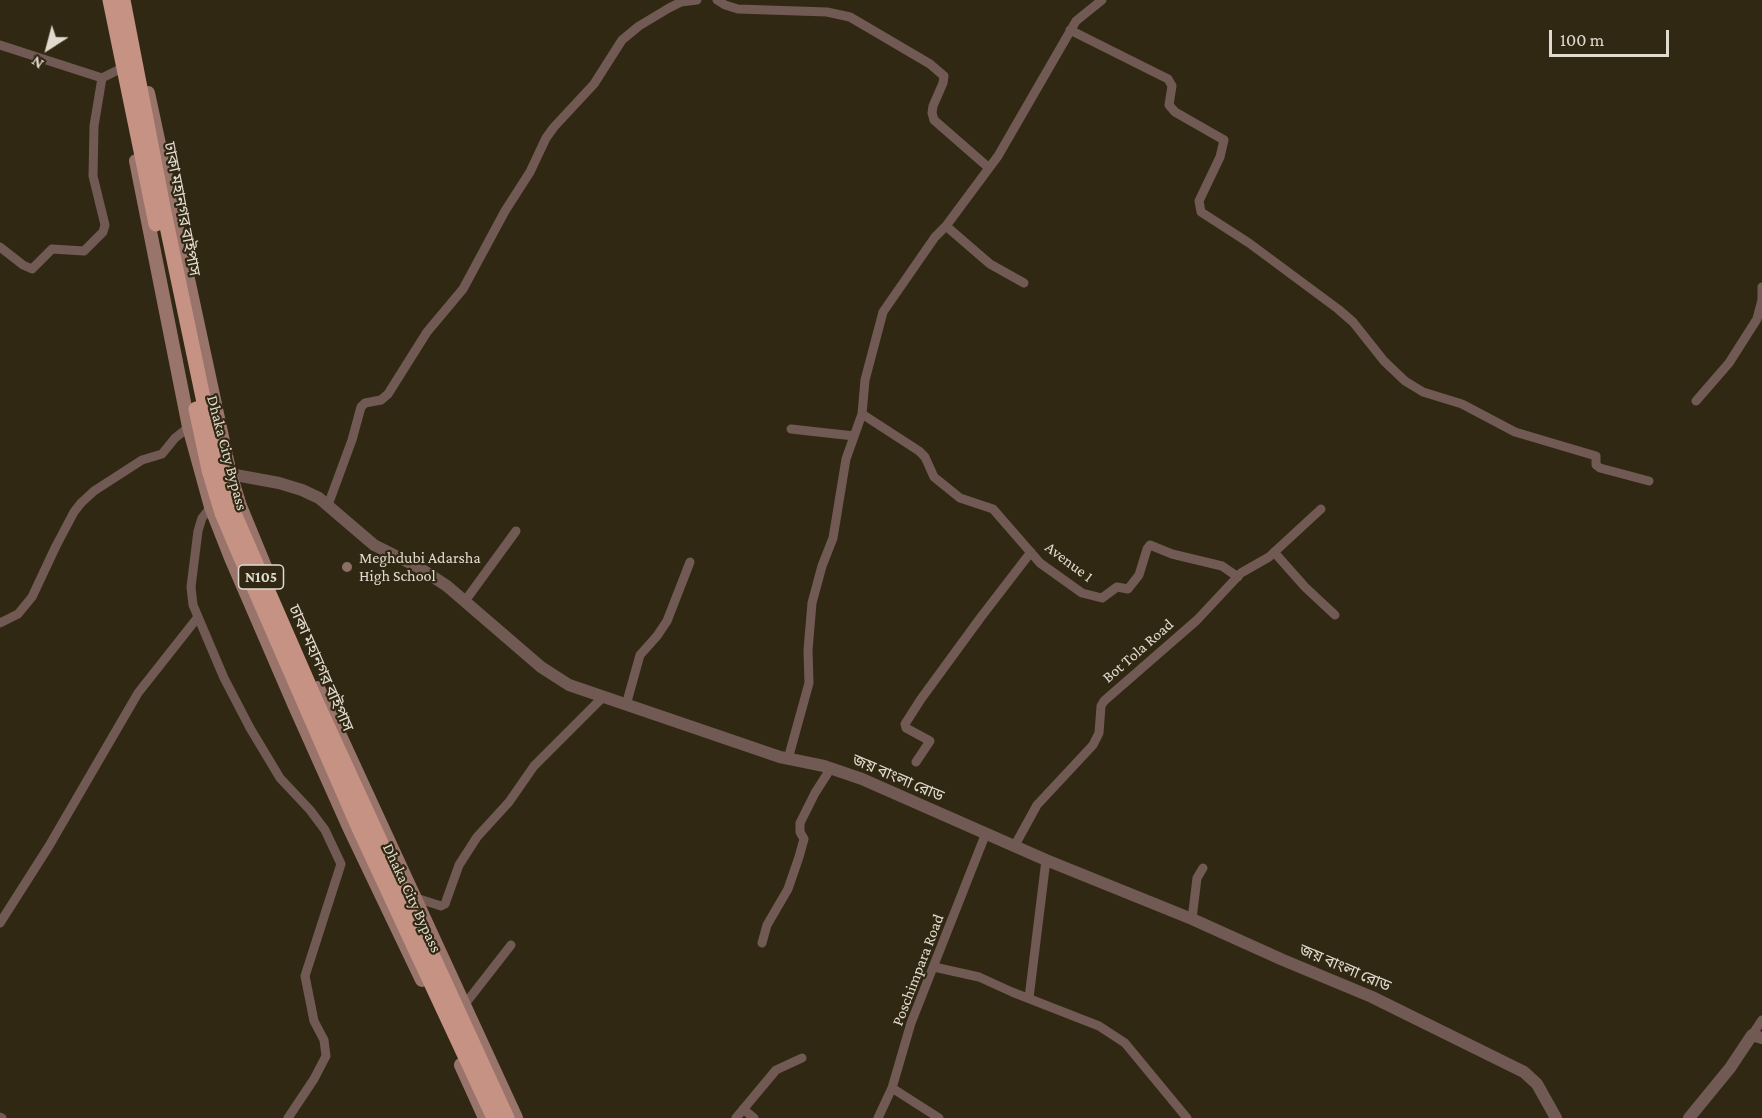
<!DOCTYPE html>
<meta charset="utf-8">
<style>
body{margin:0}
#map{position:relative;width:1762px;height:1118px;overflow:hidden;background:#312814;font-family:"Crimson Pro",serif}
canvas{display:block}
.north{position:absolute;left:18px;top:18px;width:60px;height:60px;-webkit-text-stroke:4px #312814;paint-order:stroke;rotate:216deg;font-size:16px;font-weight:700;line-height:24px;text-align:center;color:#e1dbcf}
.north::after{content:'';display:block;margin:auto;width:21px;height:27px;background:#e1dbcf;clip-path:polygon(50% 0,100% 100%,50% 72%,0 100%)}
.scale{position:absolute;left:1549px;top:30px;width:120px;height:27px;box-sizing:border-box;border:3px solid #e1dbcf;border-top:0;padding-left:8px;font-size:18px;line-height:21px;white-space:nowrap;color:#e1dbcf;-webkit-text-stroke:4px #312814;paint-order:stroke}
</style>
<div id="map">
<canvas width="1762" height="1118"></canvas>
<div class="north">N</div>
<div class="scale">100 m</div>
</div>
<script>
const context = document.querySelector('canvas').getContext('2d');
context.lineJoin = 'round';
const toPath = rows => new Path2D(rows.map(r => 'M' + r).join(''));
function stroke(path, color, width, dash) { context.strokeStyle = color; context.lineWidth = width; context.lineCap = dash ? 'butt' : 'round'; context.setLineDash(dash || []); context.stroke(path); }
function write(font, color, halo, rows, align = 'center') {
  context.font = font + ' "Crimson Pro","Noto Sans Bengali",serif'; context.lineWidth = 4.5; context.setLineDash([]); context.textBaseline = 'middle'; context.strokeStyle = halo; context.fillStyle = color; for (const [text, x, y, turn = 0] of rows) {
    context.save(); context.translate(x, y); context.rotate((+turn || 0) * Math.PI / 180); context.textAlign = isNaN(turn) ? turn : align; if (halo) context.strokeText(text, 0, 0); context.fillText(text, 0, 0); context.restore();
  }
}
const minor = toPath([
 [717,0,725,5,738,9,827,12,850,17,930,64,944,76,943,83,933,106,932,113,934,120,989,168],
 [1070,30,1168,79,1172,86,1169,105,1175,112,1224,140,1220,157,1199,201,1201,212,1249,243,1338,309,1353,322,1384,361,1405,381,1423,392,1462,404,1515,432,1596,456,1596,465,1600,468,1649,481],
 [0,45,102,78],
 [946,226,990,264,1024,283],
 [0,247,23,265,32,269,52,249,84,251,103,232,105,225,93,176,94,126,102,78,118,70],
 [1696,401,1729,363,1757,319,1762,300,1762,287],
 [862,414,919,451,925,457,934,477,960,498,993,509,1040,563,1082,593,1102,598,1117,587,1128,589,1139,575,1147,549,1150,545,1172,554,1222,566,1238,577],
 [791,429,854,436],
 [328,505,352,440,361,407,365,403,381,400,388,394,427,332,463,289,505,211,530,172,546,138,554,127,594,84,622,40,639,26,669,8,681,2,697,0],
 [211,507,202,518,198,531,191,587,193,605,224,678,250,728,280,778,310,810,325,830,341,864,305,976,314,1021,324,1040,326,1056,314,1079,288,1118],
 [1274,552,1305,587,1335,615],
 [465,601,516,531],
 [0,623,18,614,32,597,56,546,74,512,81,503,94,491,142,460,162,454,175,438,189,427],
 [626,705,640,655,657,636,667,621,690,562],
 [788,759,809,683,808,650,812,603,822,566,833,538,846,459,862,414,865,380,883,312,935,237,946,226,998,156,1076,21,1102,0],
 [916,762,930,741,906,728,905,724,921,699,981,617,1031,552],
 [1015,845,1037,805,1093,745,1099,733,1101,706,1104,701,1197,620,1241,573,1269,557,1321,509],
 [416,898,441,906,445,904,459,865,477,837,509,802,534,766,603,697],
 [1192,919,1197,878,1203,868],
 [0,923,49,846,138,693,198,617],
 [762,943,767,925,788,889,799,857,804,839,800,832,800,823,815,793,831,768],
 [934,967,979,977,1012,992,1099,1026,1125,1043,1187,1118],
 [1029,998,1046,860],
 [465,1004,511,945],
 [1752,1035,1762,1020],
 [892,1088,939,1118],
 [743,1109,754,1118],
 [0,1117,2,1118],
 [736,1118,776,1070,802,1058],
 [878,1118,892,1088,911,1023,986,833]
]);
const tertiary = toPath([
 [230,474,279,483,302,490,319,498,374,545,418,567,447,586,541,667,569,685,780,757,824,766,862,779,1046,860,1192,919,1283,960,1372,997,1524,1072,1537,1084,1556,1118],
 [1689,1118,1730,1068,1752,1035,1762,1038]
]);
const secondary = toPath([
 [148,93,230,474,240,506,268,574],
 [136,161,189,427,211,507,231,558,294,704,349,827,422,980],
 [318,688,516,1118],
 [461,1065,485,1118]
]);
const trunk = toPath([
 [110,0,156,224],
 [123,0,164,212,205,407,233,511,315,699,507,1118],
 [196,409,209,470,222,513,239,553,358,826,494,1118]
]);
const markers = [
 [347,567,6,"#8d6e63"]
];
const shields = [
 [261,577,45]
];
const shieldNames = [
 ["N105",261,577]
];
const streetNames = [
 ["ঢাকা মহানগর বাইপাস",182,209,79],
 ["Dhaka City Bypass",227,453,75],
 ["Avenue 1",1069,562,37],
 ["Bot Tola Road",1138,651,-41],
 ["ঢাকা মহানগর বাইপাস",321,668,66],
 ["জয় বাংলা রোড",898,778,23],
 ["Dhaka City Bypass",412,898,65],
 ["জয় বাংলা রোড",1345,968,23],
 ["Poschimpara Road",918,970,-69]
];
const poiNames = [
 ["Meghdubi Adarsha",359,558],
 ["High School",359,576]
];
stroke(minor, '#715a54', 9);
stroke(tertiary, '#715a54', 12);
stroke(secondary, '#99746b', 14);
stroke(trunk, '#c59284', 15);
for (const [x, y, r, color] of markers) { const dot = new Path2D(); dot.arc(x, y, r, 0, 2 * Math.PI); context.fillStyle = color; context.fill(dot); stroke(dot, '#312814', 2); }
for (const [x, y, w] of shields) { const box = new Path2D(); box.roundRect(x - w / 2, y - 12, w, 24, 4.5); context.fillStyle = '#312814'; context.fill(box); stroke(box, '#e1dbcf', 1.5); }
write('bold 15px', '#e1dbcf', null, shieldNames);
write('16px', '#e1dbcf', '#312814', streetNames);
write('16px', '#e1dbcf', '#312814', poiNames, 'left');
</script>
